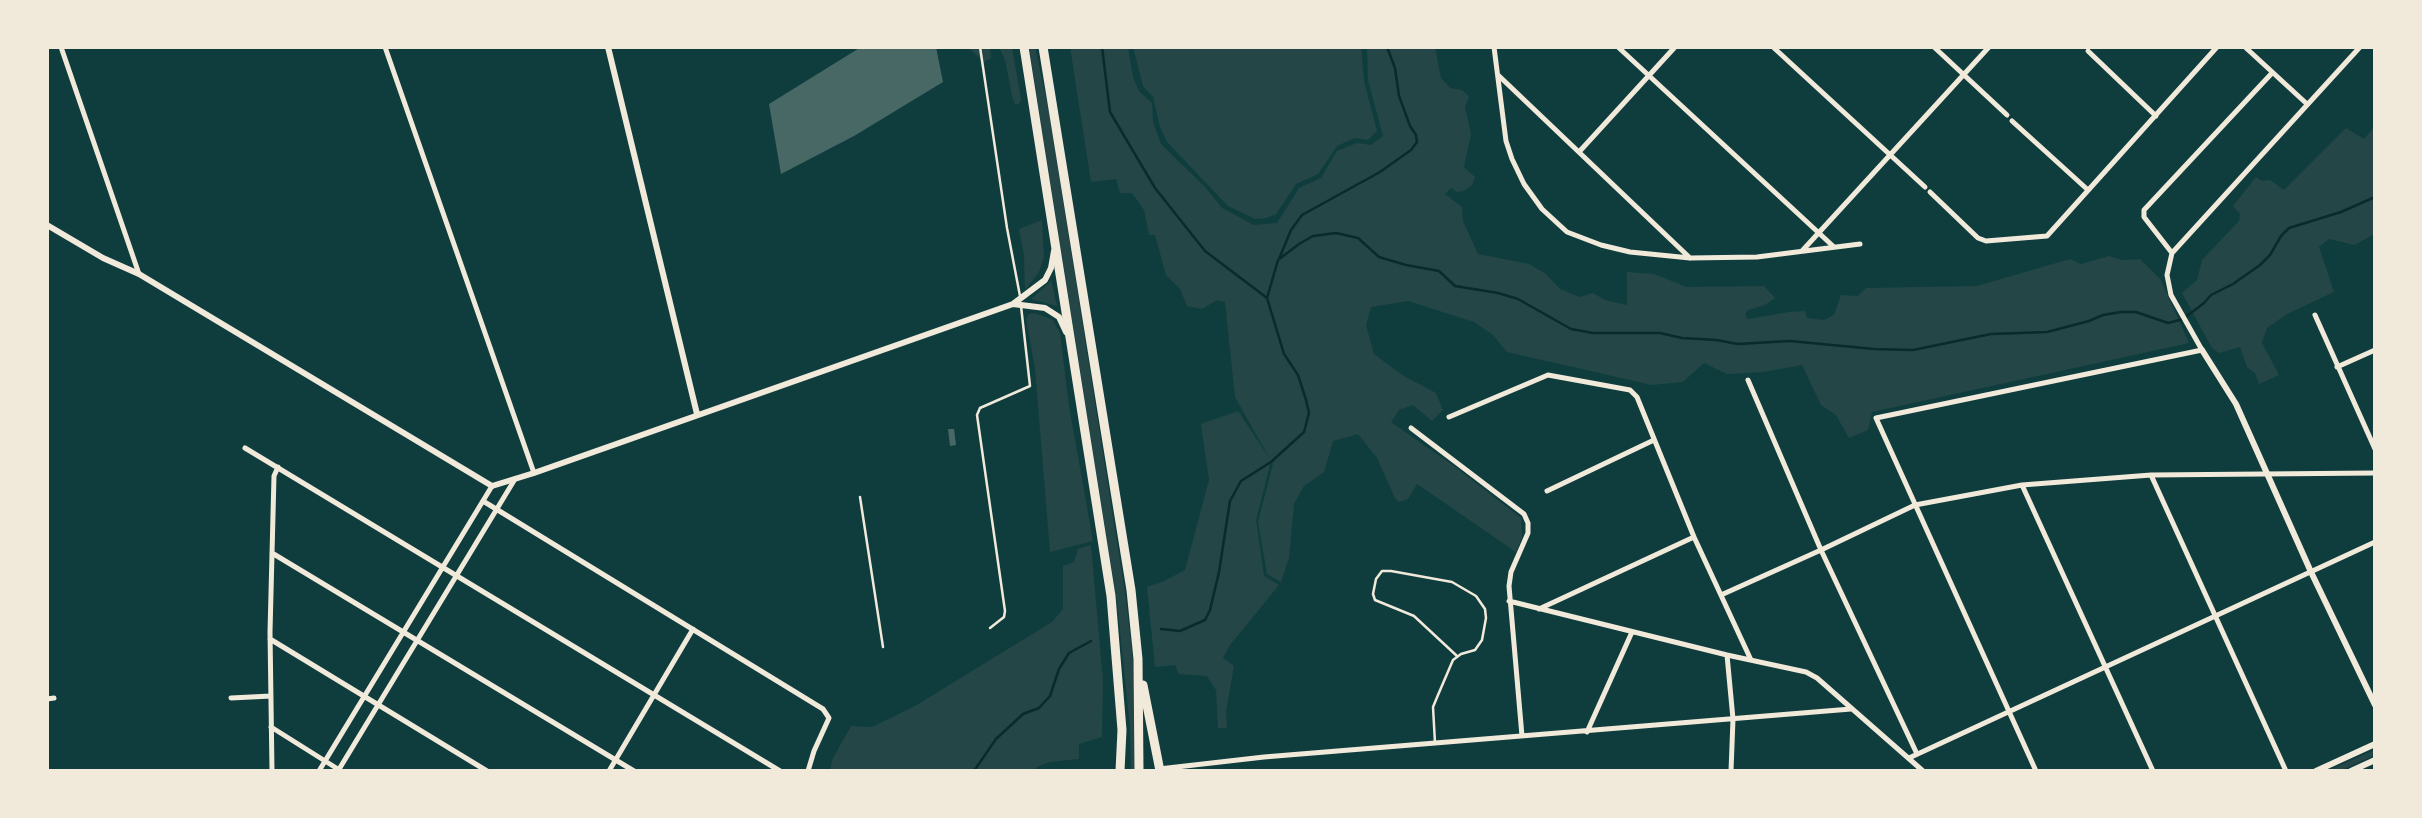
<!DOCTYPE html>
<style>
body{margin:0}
#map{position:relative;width:2422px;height:818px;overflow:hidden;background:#0f3d3e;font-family:"Fira Sans Condensed",sans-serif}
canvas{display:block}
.frame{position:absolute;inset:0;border:49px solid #f1e9da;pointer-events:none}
</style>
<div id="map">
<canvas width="2422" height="818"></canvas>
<div class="frame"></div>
</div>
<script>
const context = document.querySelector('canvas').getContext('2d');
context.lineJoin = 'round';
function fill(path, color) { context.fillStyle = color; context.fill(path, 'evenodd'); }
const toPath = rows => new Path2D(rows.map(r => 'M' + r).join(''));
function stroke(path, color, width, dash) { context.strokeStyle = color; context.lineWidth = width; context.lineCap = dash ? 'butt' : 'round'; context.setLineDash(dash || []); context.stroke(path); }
const green = toPath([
 [968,47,990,47,991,58,984,62],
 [999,47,1012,47,1021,99,1019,104,1015,104,1012,96,1005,60],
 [1029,47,1035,47,1049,112,1126,599,1133,662,1136,727,1135,771,1131,771,1130,727,1117,603],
 [1070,47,1128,47,1133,77,1139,91,1152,103,1153,122,1161,144,1206,188,1222,208,1254,225,1277,223,1299,188,1321,178,1337,151,1357,143,1371,145,1383,136,1368,80,1367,47,1435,47,1441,78,1450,88,1462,90,1469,96,1465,107,1471,134,1464,167,1475,177,1472,185,1464,191,1457,192,1451,188,1445,194,1462,207,1463,221,1478,254,1529,264,1546,274,1560,289,1579,297,1593,293,1605,300,1627,305,1627,272,1654,274,1687,287,1764,286,1775,298,1765,305,1748,310,1745,315,1748,319,1789,312,1805,311,1807,318,1824,320,1834,315,1841,295,1858,296,1866,288,1977,286,2070,259,2081,264,2109,256,2122,260,2140,259,2161,280,2189,343,1872,412,1868,430,1849,438,1836,415,1821,405,1802,365,1763,372,1727,374,1704,363,1683,382,1652,385,1507,352,1493,335,1474,322,1408,301,1371,307,1366,325,1374,354,1402,375,1436,393,1443,410,1432,421,1413,405,1399,410,1391,422,1458,469,1521,518,1522,537,1516,552,1417,484,1408,499,1399,502,1395,498,1377,458,1358,434,1333,441,1324,472,1304,486,1294,504,1289,558,1281,582,1267,574,1258,522,1273,464,1271,461,1256,520,1264,576,1279,585,1230,645,1223,658,1234,666,1226,711,1227,728,1218,728,1216,690,1207,676,1179,674,1175,665,1155,667,1147,587,1164,581,1185,570,1209,480,1201,424,1238,411,1270,459,1235,397,1225,302,1217,300,1202,309,1187,306,1180,289,1166,275,1155,235,1149,235,1144,210,1132,193,1120,193,1116,179,1091,182],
 [1133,47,1361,47,1364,81,1377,131,1368,140,1355,138,1337,146,1318,174,1296,184,1276,214,1267,218,1255,219,1228,206,1167,142,1160,127,1153,97,1143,86],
 [2375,126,2375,234,2354,245,2329,239,2319,247,2334,292,2287,314,2267,328,2262,343,2279,375,2259,384,2255,373,2247,367,2240,347,2219,353,2212,348,2182,293,2197,280,2202,260,2239,221,2240,214,2233,206,2256,177,2262,181,2270,180,2284,190,2346,128,2364,139],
 [1042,220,1044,257,1039,272,1025,290,1024,255,1019,229],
 [1051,280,1057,306,1031,299,1049,283],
 [1035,313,1053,320,1060,333,1069,406,1093,541,1050,552,1035,369,1026,319,1029,314],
 [1091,545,1103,681,1102,737,1079,744,1079,759,1049,762,1037,767,1034,771,830,771,832,760,851,726,872,727,915,706,1052,622,1063,609,1063,566,1074,562,1078,549],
 [2375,750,2375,755,2339,771,2327,771]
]);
const stream = toPath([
 [1102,47,1110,112,1155,188,1205,251,1267,298],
 [1279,259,1291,230,1302,215,1380,172,1411,150,1417,142,1416,135,1410,126,1399,96,1395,68,1387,47],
 [1161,629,1180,631,1205,620,1210,610,1219,572,1230,501,1241,481,1271,462,1304,432,1309,413,1306,400,1298,375,1284,354,1267,298,1278,260,1299,244,1313,236,1336,233,1358,238,1379,257,1406,265,1439,271,1455,286,1498,293,1518,299,1571,329,1593,333,1660,333,1682,338,1716,340,1738,344,1790,341,1874,349,1913,350,1991,334,2047,332,2089,321,2103,315,2121,312,2136,312,2168,323,2183,319,2204,303,2211,295,2233,284,2260,265,2270,255,2281,236,2289,228,2341,212,2375,197],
 [974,771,996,739,1023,714,1039,708,1050,696,1059,669,1069,653,1091,641]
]);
const building = toPath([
 [861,47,936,47,943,82,854,136,781,174,769,104],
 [948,429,954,429,956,445,950,446]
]);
const service = toPath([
 [980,47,1007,228,1020,296],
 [860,497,883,647],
 [990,628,1004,617,1005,611,977,415,980,408,1030,386,1021,306],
 [1435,743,1433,707,1438,695,1453,660,1461,654,1475,650,1482,640,1486,618,1485,609,1476,596,1452,582,1391,571,1382,571,1376,579,1373,594,1375,600,1414,616,1457,656]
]);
const minor = toPath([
 [61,47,139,274],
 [385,47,534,473],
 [1494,47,1506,141,1512,159,1524,184,1542,209,1567,232,1601,245,1630,252,1690,258,1757,257,1860,244],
 [1618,47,1834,247],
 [1773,47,1925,187],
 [1934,47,2007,115],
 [2245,47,2307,104],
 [2088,51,2156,116],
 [1498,75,1690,258],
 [2012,121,2088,190],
 [1579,152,1675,47],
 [1930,192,1978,238,1986,241,2047,236,2217,47],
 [1802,251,1989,47],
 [2172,253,2144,217,2144,210,2272,73],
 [2315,315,2375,449],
 [2337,367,2375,350],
 [1748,380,1821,550,1917,754],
 [1449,417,1548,375,1630,390,1637,397,1694,537,1751,660],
 [1411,428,1524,514,1528,523,1528,533,1511,572,1509,586,1522,736],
 [245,448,780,771],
 [2151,475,2286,771],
 [2022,485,2153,771],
 [1547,491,1654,440],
 [483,501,823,709,829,718,814,751,808,771],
 [272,553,634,771],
 [1721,595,1821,550,1915,505,2022,485,2151,475,2375,473],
 [1509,601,1727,655,1806,672,1817,678,1923,771],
 [1539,609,1694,537],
 [270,639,487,771],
 [1727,655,1733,719,1731,771],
 [231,698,271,696],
 [47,699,54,698],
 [271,727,341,771],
 [1587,732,1632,632],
 [1909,758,2375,542],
 [1159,769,1264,757,1851,709],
 [272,771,270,632,274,476,278,467],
 [319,771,492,486],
 [338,771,515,479],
 [609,771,693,629],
 [2036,771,1876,418,2202,350,2171,295,2167,275,2172,253,2360,47]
]);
const tertiary = toPath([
 [608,47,697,414],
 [47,225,103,258,139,274,492,486,534,473,1013,304,1045,280,1051,268,1054,251],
 [1013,304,1045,308,1059,317,1066,332],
 [2202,350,2236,404,2311,572,2375,705],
 [2316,771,2375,744],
 [2351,771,2375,760]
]);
const trunk = toPath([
 [1024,47,1111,596,1122,730,1120,771],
 [1043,47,1131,590,1138,659,1139,771],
 [1143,685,1160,771]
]);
fill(green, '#244646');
stroke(stream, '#0a2a2b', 2.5);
fill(building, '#486865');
stroke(service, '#f1e9da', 2.5);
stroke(minor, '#f1e9da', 5);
stroke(tertiary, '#f1e9da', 6);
stroke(trunk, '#f1e9da', 9);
</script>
